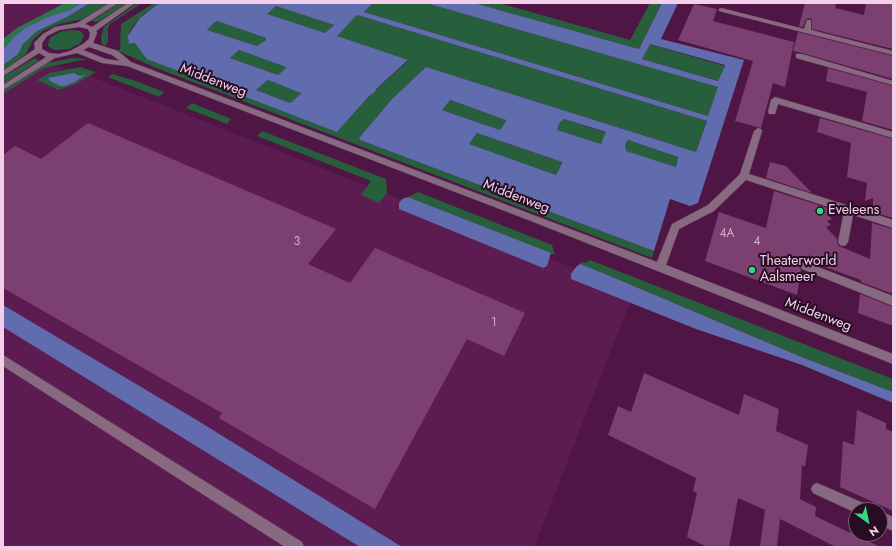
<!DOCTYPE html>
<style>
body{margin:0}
#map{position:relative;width:896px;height:550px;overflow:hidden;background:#4e1545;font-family:Jost,sans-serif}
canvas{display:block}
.frame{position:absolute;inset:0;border:4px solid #f3cfea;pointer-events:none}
.north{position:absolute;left:848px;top:502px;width:40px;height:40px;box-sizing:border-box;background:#270d22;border:1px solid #795b72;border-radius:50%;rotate:147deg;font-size:11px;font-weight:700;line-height:16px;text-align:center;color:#f3cfea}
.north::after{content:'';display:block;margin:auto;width:14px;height:18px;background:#32d882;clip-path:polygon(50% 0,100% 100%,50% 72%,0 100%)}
</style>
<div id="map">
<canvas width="896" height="550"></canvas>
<div class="frame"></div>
<div class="north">N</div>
</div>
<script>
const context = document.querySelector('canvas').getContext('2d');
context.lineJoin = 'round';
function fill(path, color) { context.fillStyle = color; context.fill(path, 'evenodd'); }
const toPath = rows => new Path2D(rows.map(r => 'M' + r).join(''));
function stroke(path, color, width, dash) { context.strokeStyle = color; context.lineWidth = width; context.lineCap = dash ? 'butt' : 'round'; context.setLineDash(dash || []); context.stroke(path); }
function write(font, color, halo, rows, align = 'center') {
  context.font = font + ' Jost,sans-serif'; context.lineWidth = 4; context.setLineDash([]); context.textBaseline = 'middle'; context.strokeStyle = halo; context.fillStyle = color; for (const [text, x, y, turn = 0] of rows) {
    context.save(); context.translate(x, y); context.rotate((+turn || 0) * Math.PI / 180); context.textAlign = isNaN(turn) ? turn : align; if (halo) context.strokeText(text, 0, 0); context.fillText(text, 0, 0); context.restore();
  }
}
const built = toPath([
 [3,3,87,3,40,25,14,52,48,64,77,71,634,292,534,547,3,547]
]);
const green = toPath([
 [90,3,110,3,83,19,59,24,43,31,33,40,26,54,3,71,3,65,17,55,20,51,21,45,37,30,67,17],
 [119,3,128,3,98,22,91,21],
 [137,3,142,3,110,24,108,29,108,42,105,46,102,44,101,38,104,27],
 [154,3,159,3,143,15,134,25,127,37,129,41,127,44,135,43,337,132,369,96,375,92,377,88,408,61,336,36,357,15,707,121,696,152,426,67,392,99,359,138,360,140,654,251,652,258,154,67,118,51,120,49,121,24],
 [373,3,426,3,719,87,708,116,364,12],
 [474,3,499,3,630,40,650,3,662,3,639,49],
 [276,6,334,25,325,33,266,14],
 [217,21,266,38,266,40,257,46,207,30,215,22],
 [71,30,80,31,84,35,82,41,79,44,69,49,58,50,54,50,48,46,49,40,51,37,60,32],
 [649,44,725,66,719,81,642,59],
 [239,50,287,67,278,75,230,58],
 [35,58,39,60,38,61,3,84,3,77],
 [73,58,87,59,44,68,3,94,3,91,46,63],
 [80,67,96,72,74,85,58,90,37,80,50,73],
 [112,74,136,81,164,92,159,97,108,77],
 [268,80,302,93,290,103,256,90],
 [449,100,507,120,500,130,442,110],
 [192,103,231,119,227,124,186,108],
 [564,119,607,133,601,144,556,130,559,122],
 [262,131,386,179,387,193,379,203,361,195,371,181,257,136],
 [477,133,562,162,556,175,469,144],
 [628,140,678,157,676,167,625,151,625,145],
 [418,192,552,245,555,255,408,197],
 [590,260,893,379,893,392,804,358,603,273,580,264,582,262,585,263]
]);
const forest = toPath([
 [65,3,81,3,70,10,50,16,25,28,13,38,3,50,3,39,17,28]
]);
const water = toPath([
 [81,3,90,3,67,17,37,31,22,45,20,51,17,55,3,65,3,50,13,38,25,28,50,16,70,10],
 [159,3,373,3,364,12,708,116,718,87,426,3,474,3,639,49,662,3,678,3,661,39,744,60,698,203,690,206,670,199,654,251,360,140,359,138,392,99,426,67,696,152,707,121,357,15,337,36,408,60,377,88,375,92,369,96,337,132,147,59,135,43,127,44,129,41,127,37,140,18],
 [276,6,334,25,325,33,267,14],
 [217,21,266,38,266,40,257,46,207,30,215,22],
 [650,44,725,65,725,66,718,81,642,59],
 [239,50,286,67,286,68,278,75,230,58],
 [268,80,301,93,302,93,290,103,256,90],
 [450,100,506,120,506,121,500,130,442,110],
 [564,119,606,132,601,144,557,130,559,123],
 [477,133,562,162,562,163,556,175,469,144],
 [628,140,678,157,676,167,626,151,625,145],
 [74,73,80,76,86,74,75,82,65,86,60,86,50,81,48,78],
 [408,197,551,253,547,266,543,268,399,209,399,203,402,199],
 [580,264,603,273,804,358,893,392,893,403,802,365,696,329,571,279,571,274,576,267],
 [3,305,195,419,402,547,360,547,3,327]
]);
const building = toPath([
 [805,3,836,3,835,8,864,15,866,3,893,3,893,49,812,29,812,20,811,18,806,19,803,27,799,26],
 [694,4,717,9,713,21,794,42,785,87,773,83,761,128,735,121,753,61,678,40],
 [798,32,893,56,893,79,802,53,793,51],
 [828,68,893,86,893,130,862,121,867,92,826,81],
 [820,118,893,139,893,218,873,212,873,198,865,201,867,183,847,177,851,143,817,132],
 [88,123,336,229,308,264,350,283,375,248,525,313,504,356,467,339,375,509,219,418,222,413,3,288,3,155,15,146,41,159],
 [770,162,786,166,812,193,766,178],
 [774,191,828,208,833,213,828,215,832,219,827,221,831,225,826,227,837,239,837,243,839,246,870,259,872,223,893,229,893,294,861,282,861,280,803,259,799,265,801,270,797,295,705,261,719,212,766,228],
 [860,294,893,307,893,326,858,313],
 [644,373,739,415,744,394,779,409,776,431,808,445,805,467,802,465,800,499,816,507,815,516,880,547,836,547,780,519,777,547,760,547,765,510,738,498,729,547,707,547,687,537,697,493,693,491,696,478,608,435,618,406,631,412],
 [857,410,886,423,886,429,893,432,893,511,840,487,843,441,854,445]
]);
const minor = toPath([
 [110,3,118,3,85,24,92,27,128,3,135,3,96,31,97,33,93,43,118,51,131,62,657,262,672,224,708,205,740,174,754,131,758,128,761,129,762,131,749,174,893,220,893,228,853,215,848,242,846,245,843,246,840,245,838,242,844,212,746,180,714,211,679,229,666,265,893,354,893,364,531,221,127,66,102,63,77,53,55,58,3,90,3,85,46,57,39,53,3,76,3,71,35,49,34,43,43,34,55,27,77,23,110,3],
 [79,27,88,29,90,33,89,39,83,44,70,51,59,54,49,53,42,49,42,43,47,36,59,30,79,27],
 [89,47,112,55,120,61,106,59,83,50,89,47],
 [721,8,804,29,807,20,811,20,811,30,893,51,893,55,719,11,719,9,721,8],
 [796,54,802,54,893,81,893,85,796,58,796,54],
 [775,97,893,132,893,138,778,104,775,114,769,114,768,112,771,100,775,97],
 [805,262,893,296,893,306,802,269,800,266,802,263,805,262],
 [3,355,302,542,304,547,285,547,3,366,3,355],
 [817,483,868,505,869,510,856,510,856,513,813,493,811,489,813,485,817,483],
 [880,511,893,517,893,531,880,525,880,511]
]);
const markers = [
 [820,211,4,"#32d882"],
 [752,270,4,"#32d882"]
];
const numberNames = [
 ["4A",727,234],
 ["3",297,242],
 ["4",757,242],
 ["1",494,323]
];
const streetNames = [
 ["Middenweg",213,81,21],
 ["Middenweg",516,197,21],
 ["Middenweg",818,315,21]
];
const poiNames = [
 ["Eveleens",828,211],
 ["Theaterworld",760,262],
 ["Aalsmeer",760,278]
];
fill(built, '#5c1b51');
fill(green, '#275f3d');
fill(forest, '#2b784c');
fill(water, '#606cae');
fill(building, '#7b4070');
stroke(minor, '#6c3663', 1);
fill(minor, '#876a80');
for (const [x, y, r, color] of markers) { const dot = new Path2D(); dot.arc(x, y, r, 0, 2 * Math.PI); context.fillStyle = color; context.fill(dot); stroke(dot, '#270d22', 1.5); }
write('12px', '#d5abcc', null, numberNames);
write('14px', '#f3cfea', '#270d22', streetNames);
write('14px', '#f3cfea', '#270d22', poiNames, 'left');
</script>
